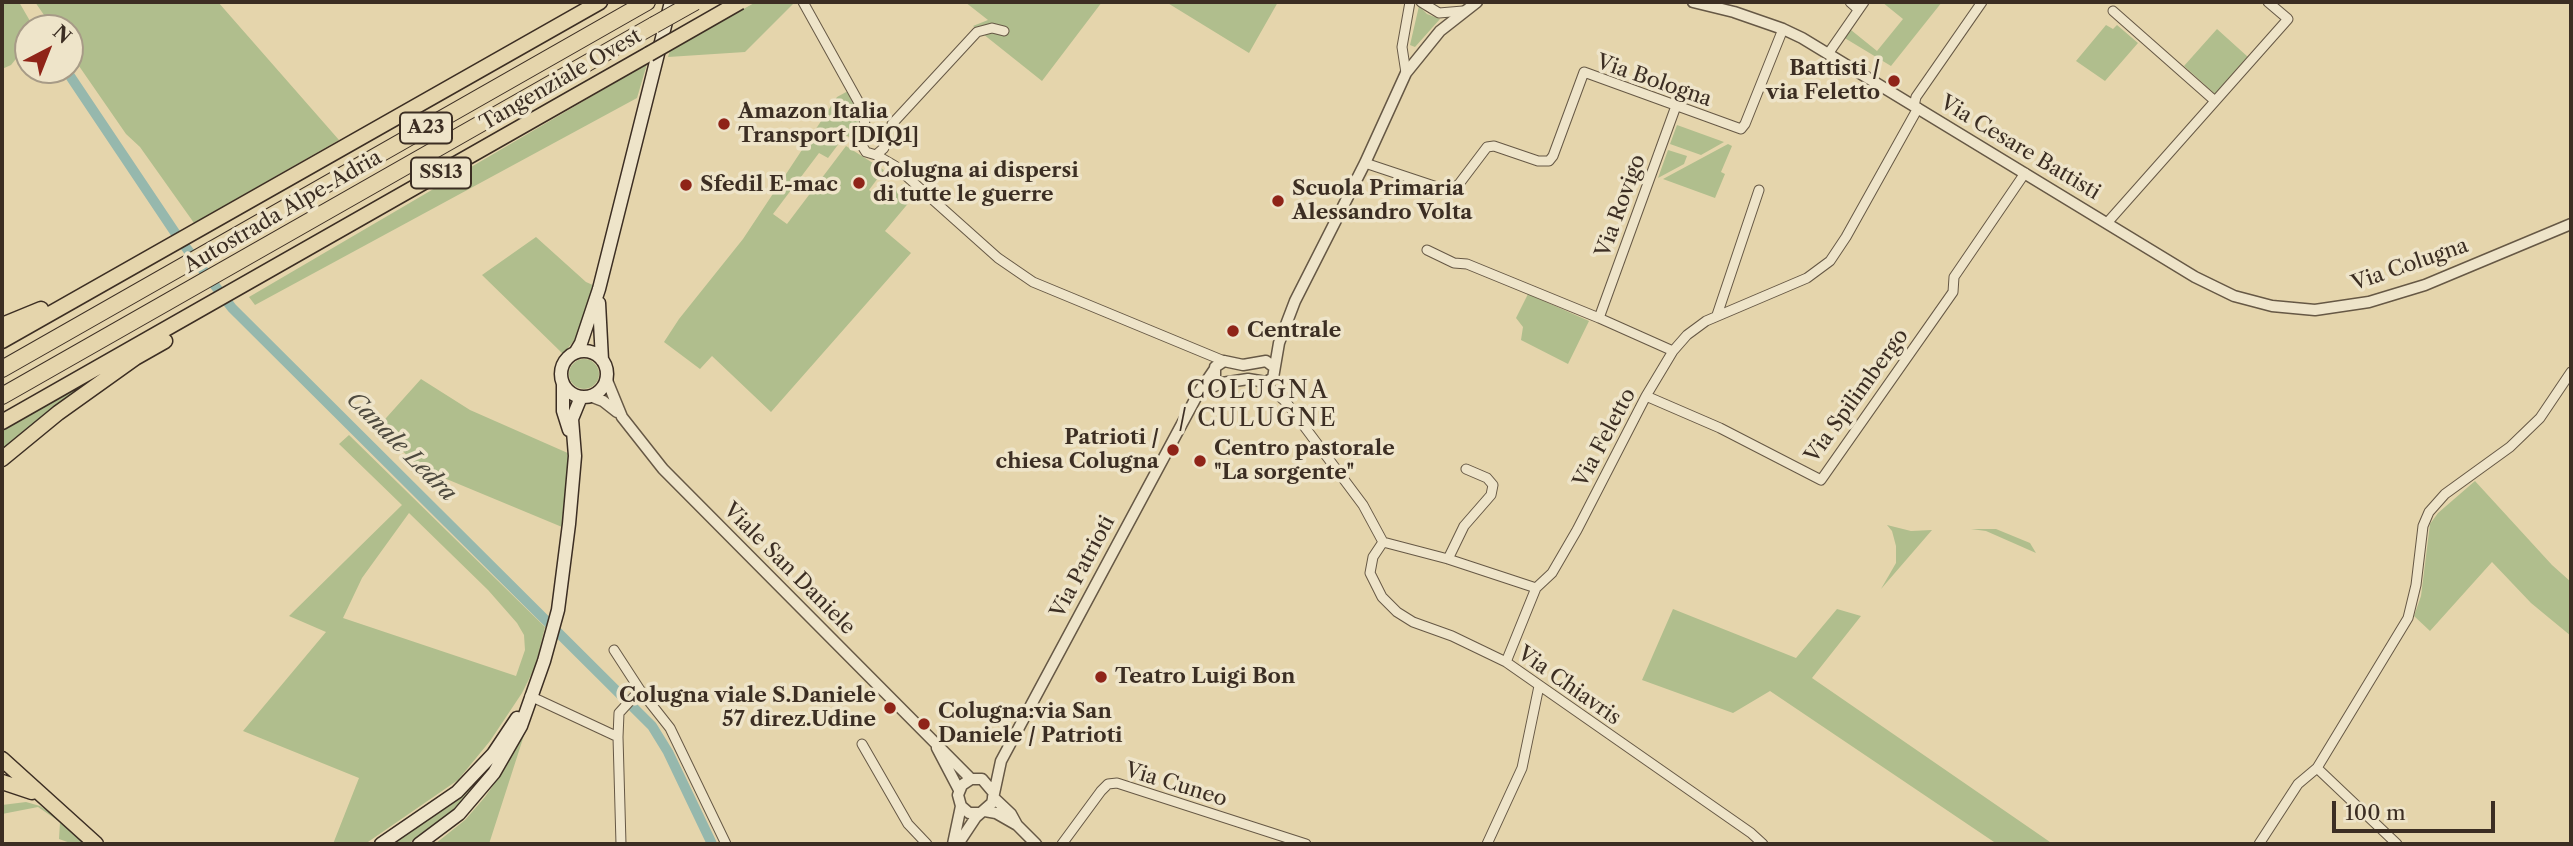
<!DOCTYPE html>
<style>
body{margin:0}
#map{position:relative;width:2573px;height:846px;overflow:hidden;background:#e5d5ac;font-family:"Libre Caslon Text",serif}
canvas{display:block}
.frame{position:absolute;inset:0;border:4px solid #3c2e23;pointer-events:none}
.north{position:absolute;left:14px;top:14px;width:70px;height:70px;box-sizing:border-box;background:#eee4c9;border:2px solid #a79b87;border-radius:50%;rotate:42deg;font-size:19px;font-weight:700;line-height:28px;text-align:center;color:#3c2e23}
.north::after{content:'';display:block;margin:auto;width:24px;height:32px;background:#8f2418;clip-path:polygon(50% 0,100% 100%,50% 72%,0 100%)}
.scale{position:absolute;left:2332px;top:801px;width:163px;height:32px;box-sizing:border-box;border:4px solid #3c2e23;border-top:0;padding-left:9px;font-size:21px;line-height:24px;white-space:nowrap;color:#3c2e23;-webkit-text-stroke:5px #eee4c9;paint-order:stroke}
</style>
<div id="map">
<canvas width="2573" height="846"></canvas>
<div class="frame"></div>
<div class="north">N</div>
<div class="scale">100 m</div>
</div>
<script>
const context = document.querySelector('canvas').getContext('2d');
context.lineJoin = 'round';
function fill(path, color) { context.fillStyle = color; context.fill(path, 'evenodd'); }
const toPath = rows => new Path2D(rows.map(r => 'M' + r).join(''));
function stroke(path, color, width, dash) { context.strokeStyle = color; context.lineWidth = width; context.lineCap = dash ? 'butt' : 'round'; context.setLineDash(dash || []); context.stroke(path); }
function write(font, color, halo, rows, align = 'center') {
  context.font = font + ' "Libre Caslon Text",serif'; context.lineWidth = 7; context.setLineDash([]); context.textBaseline = 'middle'; context.strokeStyle = halo; context.fillStyle = color; for (const [text, x, y, turn = 0] of rows) {
    context.save(); context.translate(x, y); context.rotate((+turn || 0) * Math.PI / 180); context.textAlign = isNaN(turn) ? turn : align; if (halo) context.strokeText(text, 0, 0); context.fillText(text, 0, 0); context.restore();
  }
}
const green = toPath([
 [2,2,19,2,30,21,24,49,11,65,2,69],
 [35,2,218,2,339,140,194,223,140,147,126,134,70,53,70,28,53,28],
 [756,2,792,2,793,4,745,52,668,57,670,50],
 [965,2,1102,2,1042,81,973,26,988,20],
 [1166,2,1278,2,1249,53],
 [1882,2,1942,2,1891,66,1843,37,1851,30,1877,51,1903,19],
 [1419,6,1427,14,1440,19,1415,47,1410,45],
 [2106,25,2113,29,2117,25,2138,43,2105,81,2076,61],
 [2217,29,2248,57,2215,94,2184,66],
 [647,64,637,98,255,305,249,297],
 [848,91,859,110,860,135,851,138,834,129,828,134,840,142,828,158,819,153,773,214,787,224,846,146,884,170,869,190,886,203,902,184,916,194,885,231,911,253,771,412,712,356,700,369,664,342,679,319,743,239,837,97],
 [1677,125,1724,142,1701,155,1670,144],
 [1728,144,1732,146,1721,172,1725,174,1715,198,1663,179],
 [1668,150,1687,156,1684,164,1658,178],
 [536,237,586,282,595,286,577,337,563,354,482,275],
 [1528,294,1589,321,1568,364,1521,340,1523,327,1516,318],
 '569 374a15 15 0 1 1 30 0a15 15 0 1 1-30 0Z',
 [96,377,52,412,2,453,2,430],
 [421,379,470,410,570,454,562,527,420,468,378,427],
 [349,435,545,627,535,667,522,693,490,741,458,780,365,844,333,844,359,778,243,731,326,632,289,616,402,505,339,444],
 [409,513,488,590,517,623,524,635,525,650,516,676,343,618,362,578],
 [2475,481,2552,565,2571,582,2571,636,2531,603,2492,562,2430,631,2414,616,2421,596,2430,524,2438,513],
 [1887,525,1911,531,1932,530,1881,589,1896,563,1896,546,1892,531],
 [1971,529,1996,529,2030,543,2036,553,1986,531],
 [1673,609,1796,658,1837,609,1861,616,1812,678,2050,842,1997,844,1770,691,1733,713,1642,680],
 [527,726,489,844,435,844,465,820,485,797,506,767],
 [489,769,464,801,445,820,408,844,393,844,451,805],
 [26,802,40,806,59,819,87,844,73,844,59,839,60,822,38,807,2,814,2,805]
]);
const canal = toPath([
 [66,70,178,237,232,308,652,726,668,752,712,844]
]);
const minor = toPath([
 [803,2,863,110,866,133,861,144,866,152,876,155,895,166,998,258,1033,282,1224,361],
 [1421,2,1439,13,1463,11],
 [1850,2,1858,9],
 [2113,11,2215,101],
 [1828,54,1864,2],
 [1406,73,1402,47,1410,2],
 [1914,106,1916,97,1982,2],
 [892,124,977,32,992,28,1004,31],
 [866,133,873,131,883,137,884,148,876,155],
 [1365,163,1449,191,1459,184,1487,147,1494,146,1538,161,1549,161,1553,156,1584,72,1741,129,1745,124,1783,29],
 [2107,223,2288,19,2268,2],
 [1427,250,1454,263,1467,264,1599,318],
 [1717,315,1759,190],
 [1673,351,1599,318,1676,106],
 [1263,382,1286,402,1363,505,1383,542],
 [1646,396,1720,428,1821,480,1953,292,1954,277,2025,173],
 [1383,542,1373,557,1370,573,1382,597,1397,612,1413,622,1452,636,1506,662,1751,833,1763,844],
 [1383,542,1448,559,1536,588],
 [1448,559,1464,526,1491,495,1493,485,1487,478,1466,469],
 [614,650,640,690,670,728,726,844],
 [1506,662,1536,588,1552,573,1577,530,1646,396,1673,351,1687,335,1706,321,1807,278,1830,261,1846,237,1918,108],
 [530,696,618,737,621,844],
 [618,737,619,713,640,690],
 [862,744,908,824,927,844],
 [2317,768,2397,844],
 [1062,844,1101,791,1108,784,1117,783,1306,844],
 [1487,844,1522,768,1539,686],
 [2259,844,2298,784,2317,768,2408,618,2416,585,2423,526,2429,512,2445,494,2510,447,2540,418,2571,372]
]);
const tertiary = toPath([
 [1693,2,1734,12,1783,29,1802,38,2195,277,2234,296,2272,306,2315,310,2369,302,2425,285,2571,224],
 [1215,376,1215,367,1224,361,1243,365,1266,361,1274,367],
 [606,378,622,417,663,469,971,779],
 [1199,392,1222,383,1248,379,1266,382,1273,378,1279,343,1295,301,1365,163,1406,73,1440,31,1477,2],
 [590,396,603,401,617,412],
 [937,748,959,790],
 [985,811,996,813,1017,825,1011,814,993,797],
 [980,813,969,813,961,806,958,795,962,785,971,779,982,779,993,792],
 [1017,825,1036,844],
 [953,844,961,806],
 [958,844,976,817,992,803,1001,761,1199,392,1214,370]
]);
const secondary = toPath([
 [599,303,602,360],
 '561 374a23 23 0 1 1 46 0a23 23 0 1 1-46 0Z',
 [575,353,581,343,599,289,671,2],
 [563,383,563,411,569,430],
 [381,844,457,792,493,754,517,718],
 [419,844,459,814,494,773,521,726,544,661,558,610,569,524,575,456,572,419,581,397]
]);
const primary = toPath([
 [2,759,96,844],
 [2,782,32,792]
]);
const trunk = toPath([
 [2,325,41,309],
 [2,341,600,2],
 [2,422,649,54],
 [2,459,58,413,135,358,165,341]
]);
const motorway = toPath([
 [2,369,647,2],
 [2,396,654,25]
]);
const trunkBridge = toPath([
 [649,54,740,2]
]);
const motorwayBridge = toPath([
 [654,25,695,2]
]);
const markers = [
 [1894,81,7,"#8f2418"],
 [724,124,7,"#8f2418"],
 [859,183,7,"#8f2418"],
 [686,185,7,"#8f2418"],
 [1278,201,7,"#8f2418"],
 [1233,331,7,"#8f2418"],
 [1173,450,7,"#8f2418"],
 [1200,461,7,"#8f2418"],
 [1101,677,7,"#8f2418"],
 [890,708,7,"#8f2418"],
 [924,724,7,"#8f2418"]
];
const shields = [
 [426,128,52],
 [441,173,60]
];
const shieldNames = [
 ["A23",426,128],
 ["SS13",441,173]
];
const poiNames = [
 ["Battisti /",1880,69,"right"],
 ["via Feletto",1880,93,"right"],
 ["Amazon Italia",738,112],
 ["Transport [DIQ1]",738,136],
 ["Colugna ai dispersi",873,171],
 ["di tutte le guerre",873,195],
 ["Sfedil E-mac",700,185],
 ["Scuola Primaria",1292,189],
 ["Alessandro Volta",1292,213],
 ["Centrale",1247,331],
 ["Patrioti /",1159,438,"right"],
 ["chiesa Colugna",1159,462,"right"],
 ["Centro pastorale",1214,449],
 ["\"La sorgente\"",1214,473],
 ["Teatro Luigi Bon",1115,677],
 ["Colugna viale S.Daniele",876,696,"right"],
 ["57 direz.Udine",876,720,"right"],
 ["Colugna:via San",938,712],
 ["Daniele / Patrioti",938,736]
];
const streetNames = [
 ["Tangenziale Ovest",561,80,-30],
 ["Via Bologna",1654,81,19],
 ["Via Cesare Battisti",2020,148,31],
 ["Via Rovigo",1621,206,-70],
 ["Autostrada Alpe-Adria",283,212,-30],
 ["Via Colugna",2410,265,-19],
 ["Via Spilimbergo",1857,396,-54],
 ["Via Feletto",1605,438,-62],
 ["Via Patrioti",1083,567,-62],
 ["Viale San Daniele",789,569,45],
 ["Via Chiavris",1569,686,35],
 ["Via Cuneo",1176,785,17]
];
const waterNames = [
 ["Canale Ledra",401,447,45]
];
const quarterNames = [
 ["COLUGNA",1258,391],
 ["/ CULUGNE",1258,419]
];
fill(green, '#b0be8d');
stroke(canal, '#96b8ad', 10);
stroke(minor, '#665845', 11);
stroke(tertiary, '#665845', 13);
stroke(secondary, '#3c2e23', 15);
stroke(primary, '#3c2e23', 17);
stroke(trunk, '#3c2e23', 17);
stroke(motorway, '#3c2e23', 18);
stroke(minor, '#eee4c9', 9);
stroke(tertiary, '#eee4c9', 10);
stroke(secondary, '#eee4c9', 12);
stroke(primary, '#e5d5ac', 14);
stroke(trunk, '#e5d5ac', 14);
stroke(motorway, '#e5d5ac', 16);
stroke(trunkBridge, '#3c2e23', 17, []);
stroke(motorwayBridge, '#3c2e23', 18, []);
stroke(trunkBridge, '#e5d5ac', 14);
stroke(motorwayBridge, '#e5d5ac', 16);
for (const [x, y, r, color] of markers) { const dot = new Path2D(); dot.arc(x, y, r, 0, 2 * Math.PI); context.fillStyle = color; context.fill(dot); stroke(dot, '#eee4c9', 2.5); }
for (const [x, y, w] of shields) { const box = new Path2D(); box.roundRect(x - w / 2, y - 15.5, w, 31, 5); context.fillStyle = '#eee4c9'; context.fill(box); stroke(box, '#3c2e23', 2); }
write('bold 19px', '#3c2e23', null, shieldNames);
write('bold 21px', '#3c2e23', '#eee4c9', poiNames, 'left');
write('21px', '#3c2e23', '#eee4c9', streetNames);
write('italic 23px', '#4e4a3f', '#eee4c9', waterNames);
context.letterSpacing = '2px';
write('24px', '#3c2e23', '#eee4c9', quarterNames);
context.letterSpacing = '0px';
</script>
